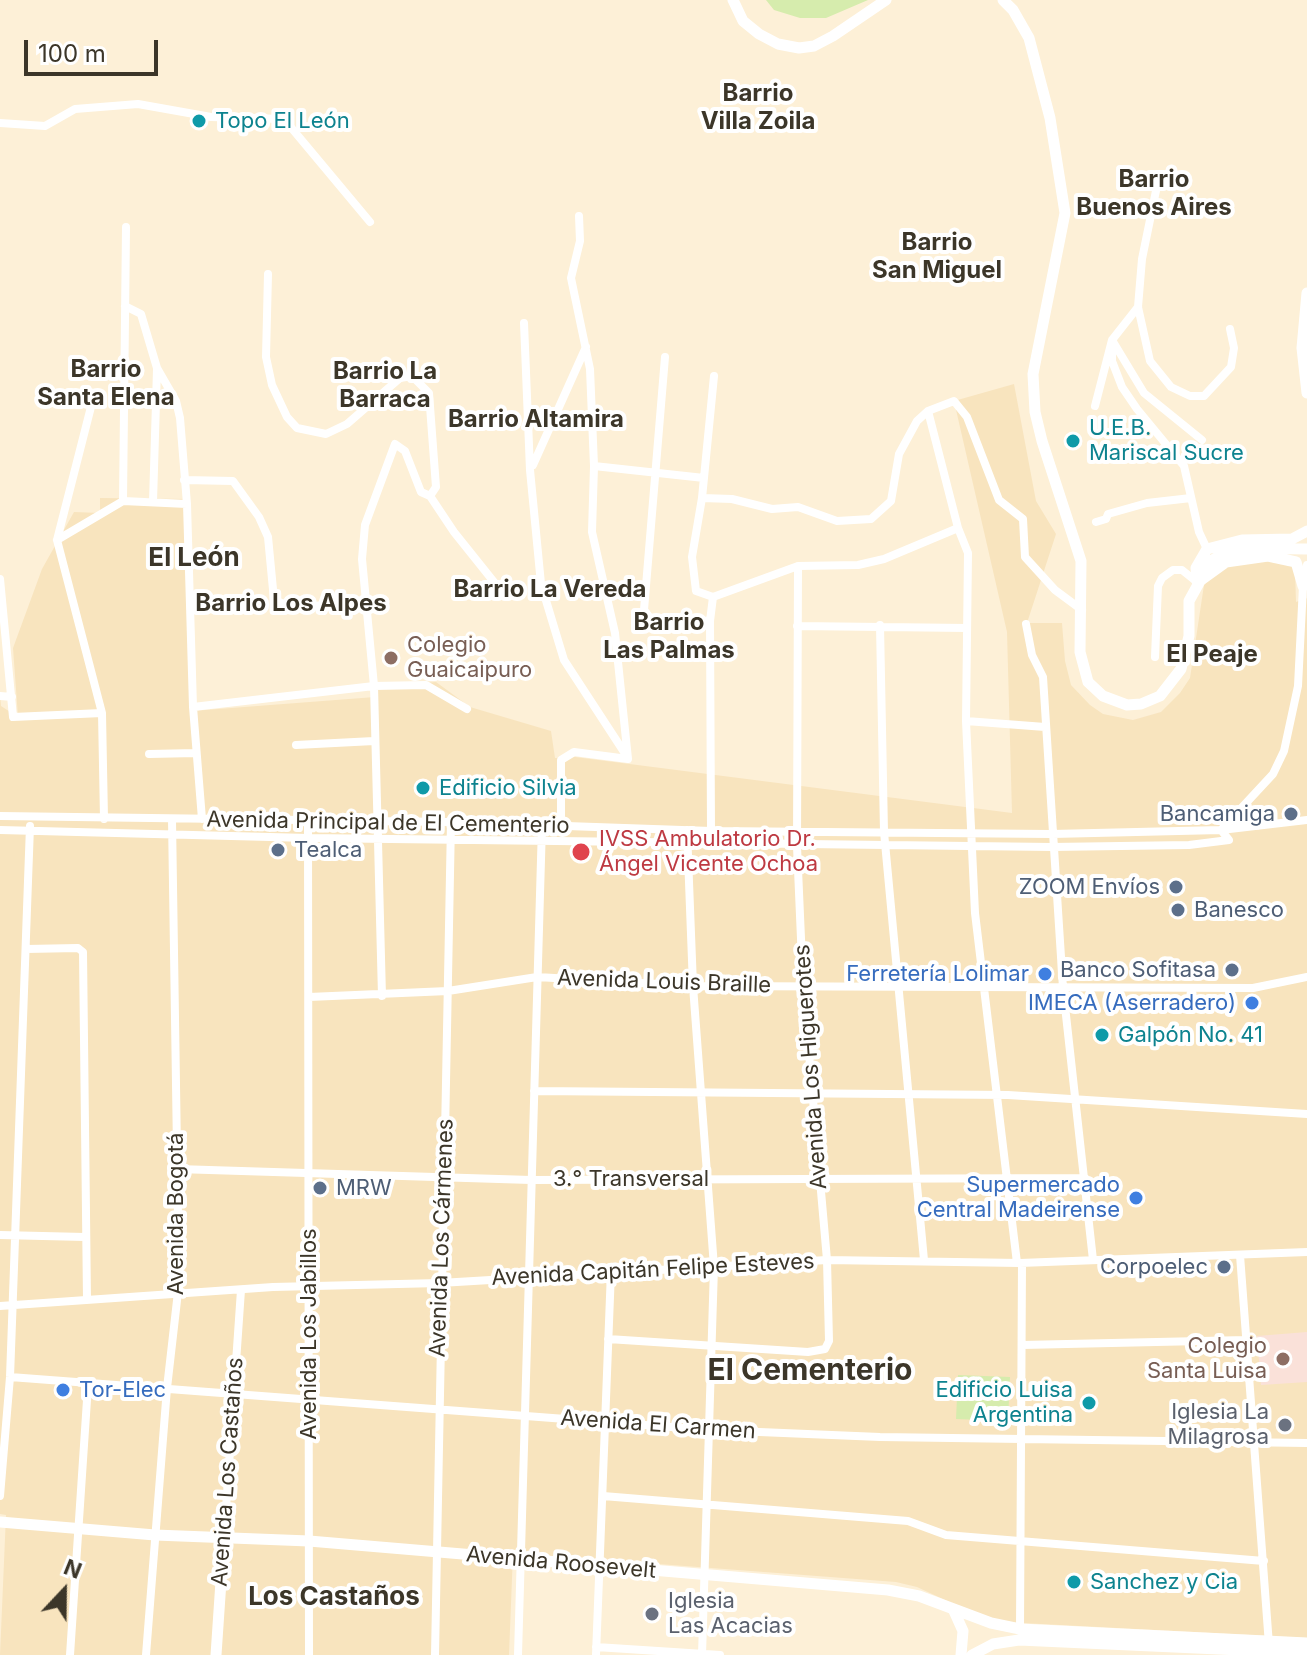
<!DOCTYPE html>
<meta charset="utf-8">
<style>
body{margin:0}
#map{position:relative;width:1307px;height:1655px;overflow:hidden;background:#fdf0d7;font-family:Inter,sans-serif}
canvas{display:block}
.north{position:absolute;left:24px;top:1551px;width:80px;height:80px;-webkit-text-stroke:6px #fff;paint-order:stroke;rotate:22deg;font-size:22px;font-weight:700;line-height:32px;text-align:center;color:#3c3629}
.north::after{content:'';display:block;margin:auto;width:28px;height:36px;background:#3c3629;clip-path:polygon(50% 0,100% 100%,50% 72%,0 100%)}
.scale{position:absolute;left:24px;top:40px;width:134px;height:36px;box-sizing:border-box;border:4px solid #3c3629;border-top:0;padding-left:10px;font-size:24px;line-height:28px;white-space:nowrap;color:#3c3629;-webkit-text-stroke:6px #fff;paint-order:stroke}
</style>
<div id="map">
<canvas width="1307" height="1655"></canvas>
<div class="north">N</div>
<div class="scale">100 m</div>
</div>
<script>
const context = document.querySelector('canvas').getContext('2d');
context.lineJoin = 'round';
function fill(path, color) { context.fillStyle = color; context.fill(path, 'evenodd'); }
const toPath = rows => new Path2D(rows.map(r => 'M' + r).join(''));
function stroke(path, color, width, dash) { context.strokeStyle = color; context.lineWidth = width; context.lineCap = dash ? 'butt' : 'round'; context.setLineDash(dash || []); context.stroke(path); }
function write(font, color, halo, rows, align = 'center') {
  context.font = font + ' Inter,sans-serif'; context.lineWidth = 8; context.setLineDash([]); context.textBaseline = 'middle'; context.strokeStyle = halo; context.fillStyle = color; for (const [text, x, y, turn = 0] of rows) {
    context.save(); context.translate(x, y); context.rotate((+turn || 0) * Math.PI / 180); context.textAlign = isNaN(turn) ? turn : align; if (halo) context.strokeText(text, 0, 0); context.fillText(text, 0, 0); context.restore();
  }
}
const built = toPath([
 [1014,384,1036,501,1056,534,1027,623,1062,623,1065,661,1071,685,1090,705,1103,714,1133,720,1161,712,1180,693,1190,678,1204,585,1224,564,1286,560,1295,570,1296,602,1307,598,1307,1638,1003,1622,973,1613,917,1587,896,1582,513,1553,509,1655,0,1655,6,1515,0,1514,0,695,1,706,18,717,13,648,42,569,74,512,100,513,100,498,190,499,192,711,375,697,376,687,436,682,470,707,551,731,555,758,575,757,1012,813,1007,632,954,401]
]);
const education = toPath([
 [1307,1332,1307,1382,1261,1385,1257,1336]
]);
const green = toPath([
 [766,0,868,0,826,18,800,18,774,10],
 [958,1375,1010,1377,1008,1421,956,1419]
]);
const street = toPath([
 [0,123,45,126,75,109,138,104,211,117,284,119,370,222],
 [1159,176,1142,259,1138,307,1150,361,1171,387,1190,396,1204,396,1231,367,1234,348,1230,329],
 [268,274,266,357,272,385,287,417,297,428,326,434,347,424,400,378,412,376,429,393,436,487,430,496],
 [125,306,141,314,157,368,176,401,180,418,187,504,193,707,202,819],
 [1138,307,1112,340,1112,361,1122,387,1137,409,1184,466,1199,532,1207,549],
 [524,323,530,470,541,584,564,660,626,755],
 [665,357,644,610,650,618,710,621],
 [714,376,702,498,692,557,696,591,713,597,798,566,858,565,884,559,958,528],
 [93,399,57,540,102,713,104,819],
 [1095,406,1112,340,1144,393,1202,440],
 [928,411,958,528,968,553,966,721,975,913,1017,1263],
 [533,465,586,347],
 [594,466,704,478],
 [184,480,233,481,259,517,268,537,274,600,292,607,367,603],
 [702,498,732,499,772,509,798,507,837,521,871,519,891,501,899,454,917,421,928,411,954,401,967,417,999,500,1023,519,1025,557,1055,590,1082,610],
 [123,501,126,227],
 [153,502,157,369],
 [1096,522,1106,519,1108,514,1147,503,1191,498],
 [57,540,123,501,187,504],
 [0,579,13,717,102,713],
 [1026,624,1032,655,1043,677,1063,988,1093,1260],
 [880,625,884,832,924,1260],
 [797,626,967,628],
 [1155,657,1158,586,1162,578,1173,570,1182,570,1197,582],
 [0,696,12,697],
 [193,707,374,686,426,685,467,709],
 [966,721,1045,727],
 [296,745,374,741],
 [149,754,196,753],
 [0,816,451,822,711,831,1052,834,1221,830,1273,774,1284,751,1298,686,1303,586,1307,565],
 [308,820,309,1655],
 [561,826,561,760,574,752,628,759,615,633,592,532,594,466,590,369,571,278,580,241,579,216],
 [0,830,308,838,1052,847,1189,845,1229,840,1221,830,1307,820],
 [687,830,693,986,714,1267,702,1655],
 [711,831,710,621,713,597],
 [26,949,78,948,83,952,87,1300],
 [382,996,374,686,362,559,365,525,395,444,405,451,421,492,430,496,454,532,502,592],
 [309,997,448,991,537,977,693,986,1253,988,1307,977],
 [534,1091,1008,1095,1307,1114],
 [177,1169,531,1180,1085,1178],
 [0,1235,85,1237],
 [1240,1255,1269,1645],
 [0,1306,273,1287,440,1283,827,1260,1020,1263,1307,1252],
 [608,1339,808,1352,825,1349,829,1341,827,1260,803,985,797,846,798,566],
 [1022,1345,1246,1340],
 [10,1377,711,1430,880,1437,1307,1443],
 [0,1496,10,1377,30,826],
 [603,1496,908,1521,946,1535,1264,1561],
 [224,1537,241,1290],
 [1020,1629,1022,1263],
 [596,1647,720,1655],
 [70,1655,88,1385],
 [146,1655,167,1388,179,1283,172,819],
 [435,1655,451,822],
 [518,1655,542,825],
 [596,1655,611,1271]
]);
const secondary = toPath([
 [733,0,743,21,759,34,778,44,799,48,814,46,833,36,886,0],
 [1003,0,1013,10,1029,38,1050,118,1065,213,1033,374,1035,412,1042,441,1081,561,1080,652,1088,682,1103,696,1127,705,1141,704,1160,696,1181,669,1189,636,1189,601,1211,561,1226,552,1245,548,1307,549],
 [1307,293,1302,348,1307,393],
 [1201,580,1226,562,1268,556,1296,562,1303,586],
 [1197,581,1196,568,1207,549,1242,540,1292,539,1307,531],
 [0,1522,155,1535,309,1541,888,1590,919,1596,991,1623,1020,1629,1307,1643],
 [954,1611,963,1631,961,1655],
 [216,1655,224,1537],
 [972,1655,993,1644,1019,1640,1307,1653]
]);
const markers = [
 [199,121,8,"#0f9aa8"],
 [1073,441,8,"#0f9aa8"],
 [391,658,8,"#8d6e63"],
 [423,788,8,"#0f9aa8"],
 [1291,814,8,"#5c6f8a"],
 [278,850,8,"#5c6f8a"],
 [581,852,10,"#e0444e"],
 [1176,887,8,"#5c6f8a"],
 [1178,910,8,"#5c6f8a"],
 [1232,970,8,"#5c6f8a"],
 [1045,974,8,"#3f7fe0"],
 [1252,1003,8,"#3f7fe0"],
 [1102,1035,8,"#0f9aa8"],
 [320,1188,8,"#5c6f8a"],
 [1136,1198,8,"#3f7fe0"],
 [1224,1267,8,"#5c6f8a"],
 [1283,1359,8,"#8d6e63"],
 [63,1390,8,"#3f7fe0"],
 [1089,1403,8,"#0f9aa8"],
 [1285,1425,8,"#6b7280"],
 [1074,1582,8,"#0f9aa8"],
 [652,1614,8,"#6b7280"]
];
const cultureNames = [
 ["Topo El León",215,121],
 ["U.E.B.",1089,428],
 ["Mariscal Sucre",1089,453],
 ["Edificio Silvia",439,788],
 ["Galpón No. 41",1118,1035],
 ["Edificio Luisa",1073,1390,"right"],
 ["Argentina",1073,1415,"right"],
 ["Sanchez y Cia",1090,1582]
];
const educationNames = [
 ["Colegio",407,645],
 ["Guaicaipuro",407,670],
 ["Colegio",1267,1346,"right"],
 ["Santa Luisa",1267,1371,"right"]
];
const serviceNames = [
 ["Bancamiga",1275,814],
 ["Tealca",294,850,"left"],
 ["ZOOM Envíos",1160,887],
 ["Banesco",1194,910,"left"],
 ["Banco Sofitasa",1216,970],
 ["MRW",336,1188,"left"],
 ["Corpoelec",1208,1267]
];
const streetNames = [
 ["Avenida Principal de El Cementerio",388,823,1],
 ["Avenida Louis Braille",664,982,2],
 ["Avenida Los Higuerotes",811,1067,-94],
 ["3.° Transversal",631,1179],
 ["Avenida Bogotá",176,1214,-90],
 ["Avenida Los Cármenes",442,1238,-88],
 ["Avenida Capitán Felipe Esteves",653,1270,-3],
 ["Avenida Los Jabillos",309,1334,-90],
 ["Avenida El Carmen",658,1425,4],
 ["Avenida Los Castaños",228,1472,-86],
 ["Avenida Roosevelt",561,1563,5]
];
const healthNames = [
 ["IVSS Ambulatorio Dr.",599,839],
 ["Ángel Vicente Ochoa",599,864]
];
const shopNames = [
 ["Ferretería Lolimar",1029,974],
 ["IMECA (Aserradero)",1236,1003],
 ["Supermercado",1120,1185],
 ["Central Madeirense",1120,1210],
 ["Tor-Elec",79,1390,"left"]
];
const worshipNames = [
 ["Iglesia La",1269,1412],
 ["Milagrosa",1269,1437],
 ["Iglesia",668,1601,"left"],
 ["Las Acacias",668,1626,"left"]
];
const neighbourhoodNames = [
 ["Barrio",758,94],
 ["Villa Zoila",758,122],
 ["Barrio",1154,180],
 ["Buenos Aires",1154,208],
 ["Barrio",937,243],
 ["San Miguel",937,271],
 ["Barrio",106,370],
 ["Santa Elena",106,398],
 ["Barrio La",385,372],
 ["Barraca",385,400],
 ["Barrio Altamira",536,420],
 ["Barrio La Vereda",550,590],
 ["Barrio Los Alpes",291,604],
 ["Barrio",669,623],
 ["Las Palmas",669,651],
 ["El Peaje",1212,655]
];
const quarterNames = [
 ["El León",194,558],
 ["Los Castaños",334,1597]
];
const districtNames = [
 ["El Cementerio",810,1371]
];
fill(built, '#f8e4be');
fill(education, '#fae1d9');
fill(green, '#d6ecad');
stroke(street, '#fff', 8);
stroke(secondary, '#fff', 11);
for (const [x, y, r, color] of markers) { const dot = new Path2D(); dot.arc(x, y, r, 0, 2 * Math.PI); context.fillStyle = color; context.fill(dot); stroke(dot, '#fff', 3); }
write('22px', '#0d838f', '#fff', cultureNames, 'left');
write('22px', '#785e54', '#fff', educationNames, 'left');
write('22px', '#4e5e75', '#fff', serviceNames, 'right');
write('22px', '#3c3629', '#fff', streetNames);
write('22px', '#be3a42', '#fff', healthNames, 'left');
write('22px', '#366cbe', '#fff', shopNames, 'right');
write('22px', '#5b616d', '#fff', worshipNames, 'right');
write('bold 24px', '#3c3629', '#fff', neighbourhoodNames);
write('bold 26px', '#3c3629', '#fff', quarterNames);
write('bold 30px', '#3c3629', '#fff', districtNames);
</script>
